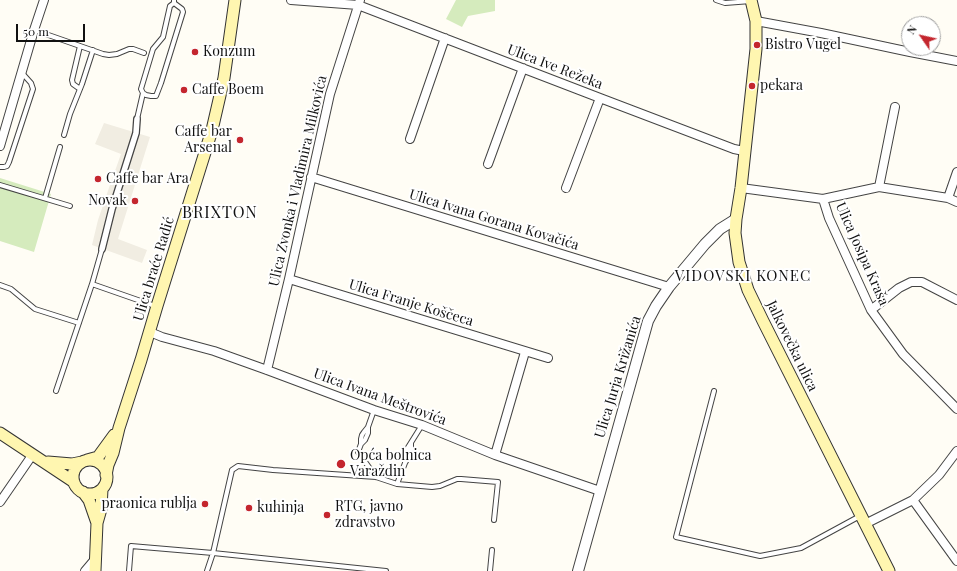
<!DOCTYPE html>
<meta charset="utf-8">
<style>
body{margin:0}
#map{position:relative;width:957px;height:571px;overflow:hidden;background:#fffdf5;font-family:"Playfair Display",serif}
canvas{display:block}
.north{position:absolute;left:901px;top:16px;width:40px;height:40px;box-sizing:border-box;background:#fff;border:1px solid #a0a0a0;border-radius:50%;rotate:304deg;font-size:11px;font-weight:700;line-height:16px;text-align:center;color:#111}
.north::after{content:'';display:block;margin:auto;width:14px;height:18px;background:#c4262e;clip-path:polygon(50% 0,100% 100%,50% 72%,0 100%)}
.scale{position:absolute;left:16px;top:24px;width:69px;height:18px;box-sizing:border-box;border:2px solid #111;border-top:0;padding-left:5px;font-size:12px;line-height:14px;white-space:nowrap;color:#111;-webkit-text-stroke:3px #fff;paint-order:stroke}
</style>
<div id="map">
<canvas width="957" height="571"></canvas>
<div class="north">N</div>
<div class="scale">50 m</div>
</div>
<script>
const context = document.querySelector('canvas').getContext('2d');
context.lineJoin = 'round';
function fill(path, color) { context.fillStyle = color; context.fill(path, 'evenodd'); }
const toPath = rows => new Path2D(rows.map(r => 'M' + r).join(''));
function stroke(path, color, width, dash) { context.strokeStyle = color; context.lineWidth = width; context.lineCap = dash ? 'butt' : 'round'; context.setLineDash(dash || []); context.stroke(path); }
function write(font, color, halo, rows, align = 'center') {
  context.font = font + ' "Playfair Display",serif'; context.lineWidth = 4; context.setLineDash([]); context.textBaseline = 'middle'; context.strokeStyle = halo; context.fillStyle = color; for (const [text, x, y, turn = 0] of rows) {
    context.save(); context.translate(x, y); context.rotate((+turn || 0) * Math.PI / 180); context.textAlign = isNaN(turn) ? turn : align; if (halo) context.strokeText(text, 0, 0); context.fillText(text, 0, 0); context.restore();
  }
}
const green = toPath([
 [456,0,495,0,495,11,468,16,462,27,446,19],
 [0,178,51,194,34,252,0,241]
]);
const plaza = toPath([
 [104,123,150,137,118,239,147,250,142,263,92,245,98,220,111,182,121,154,95,144]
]);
const service = toPath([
 [716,0,725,3,751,1],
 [174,3,182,9,183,12,161,83,156,96,151,96,146,95,143,93,141,89,153,49,163,37,170,6,174,3,174,0],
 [34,30,103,54,109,55,117,54,129,49,133,49,144,53],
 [80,89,73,84,72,80,80,46],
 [137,119,143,93],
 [64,135,70,114,82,84,93,50],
 [0,167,4,167,7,166,9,162,33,89,31,83,22,73],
 [0,185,70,206],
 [45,198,60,147],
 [92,284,102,249],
 [0,285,11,289,35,309,79,323],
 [56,391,92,284,155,306],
 [714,391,676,537,760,556,801,548,860,516],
 [368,427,368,433,365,440,361,444,358,452,376,477],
 [361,444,361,439,362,435,364,432,368,427,374,410],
 [405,462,405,455,407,449,422,425],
 [397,484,405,463,409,456,411,450,411,443],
 [129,571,131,546,213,553,386,571],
 [207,571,213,553,232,470,238,466,273,470,376,477,397,484,432,487,440,486,457,479,461,479,498,482,494,520],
 [490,571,492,550]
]);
const pedestrian = toPath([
 [102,249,112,209,136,133,137,119]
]);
const minor = toPath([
 [291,0,358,5,600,98,734,149,744,151],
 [756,21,821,33,910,52,957,61],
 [410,139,445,38],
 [0,146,34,30,44,0],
 [488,164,523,68],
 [311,177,669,287],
 [879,187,895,107],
 [566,188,600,98],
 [741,188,823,199,879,187,948,198,957,202],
 [948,198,957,172],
 [823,199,829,218,871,310,903,354,957,409],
 [289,279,548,358],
 [871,310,899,288,911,282,922,282,957,300],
 [150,332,162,337,214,351,267,370,374,410,422,425,495,455,600,491],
 [267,370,289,279,330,94,360,0],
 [495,455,525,352],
 [913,500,957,561],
 [0,502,33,454],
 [865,524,913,500,939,475,957,451],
 [85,571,96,558]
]);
const tertiary = toPath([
 [578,571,648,321,656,306,669,287,705,244,720,229,736,219]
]);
const secondary = toPath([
 [751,0,756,21,756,49,741,188,736,219,735,233,739,262,748,290,763,321,889,571],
 [0,433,74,482],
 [87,460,98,457,114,435],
 '73 477a17 17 0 1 1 34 0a17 17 0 1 1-34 0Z',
 [48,462,72,464,82,462],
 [106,475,108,465,113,453,119,428,141,360,157,306,212,130,224,78,235,0],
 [83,492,89,500,97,523],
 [95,571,97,523,101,509,102,489]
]);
const markers = [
 [757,45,4,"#c4262e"],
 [195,52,4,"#c4262e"],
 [752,86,4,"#c4262e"],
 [184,90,4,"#c4262e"],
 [240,140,4,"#c4262e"],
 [98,179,4,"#c4262e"],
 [135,201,4,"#c4262e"],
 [341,464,5,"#c4262e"],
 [205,504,4,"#c4262e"],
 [249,508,4,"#c4262e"],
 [327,515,4,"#c4262e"]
];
const poiNames = [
 ["Bistro Vugel",765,45],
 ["Konzum",203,52],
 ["pekara",760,86],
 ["Caffe Boem",192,90],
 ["Caffe bar",232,132,"right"],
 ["Arsenal",232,148,"right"],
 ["Caffe bar Ara",106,179],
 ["Novak",127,201,"right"],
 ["Opća bolnica",350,456],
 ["Varaždin",350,472],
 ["praonica rublja",197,504,"right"],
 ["RTG, javno",335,507],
 ["zdravstvo",335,523],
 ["kuhinja",257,508]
];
const streetNames = [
 ["Ulica Ive Režeka",555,67,21],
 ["Ulica Zvonka i Vladimira Milkovića",298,181,-77],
 ["Ulica Ivana Gorana Kovačića",494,220,17],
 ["Ulica Josipa Kraša",862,254,66],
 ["Ulica braće Radić",154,269,-73],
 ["Ulica Franje Koščeca",411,303,17],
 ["Jalkovečka ulica",792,346,64],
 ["Ulica Jurja Križanića",618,377,-73],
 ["Ulica Ivana Meštrovića",380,397,20]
];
const neighbourhoodNames = [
 ["VIDOVSKI KONEC",743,276]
];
const quarterNames = [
 ["BRIXTON",220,213]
];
fill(green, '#d5ebbd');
fill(plaza, '#f1ede2');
stroke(service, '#444', 6);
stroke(pedestrian, '#444', 8);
stroke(minor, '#444', 10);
stroke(tertiary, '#444', 12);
stroke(secondary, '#333', 13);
stroke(service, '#fff', 4);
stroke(pedestrian, '#fff', 5.5);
stroke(minor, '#fff', 8);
stroke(tertiary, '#fff', 10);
stroke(secondary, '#fff6b0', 11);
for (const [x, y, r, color] of markers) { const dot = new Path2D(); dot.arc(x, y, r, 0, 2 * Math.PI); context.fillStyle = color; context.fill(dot); stroke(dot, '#fff', 1.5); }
write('14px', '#111', '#fff', poiNames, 'left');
write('14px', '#111', '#fff', streetNames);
context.letterSpacing = '1px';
write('15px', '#111', '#fff', neighbourhoodNames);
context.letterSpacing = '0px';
context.letterSpacing = '1px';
write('16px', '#111', '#fff', quarterNames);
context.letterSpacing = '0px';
</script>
